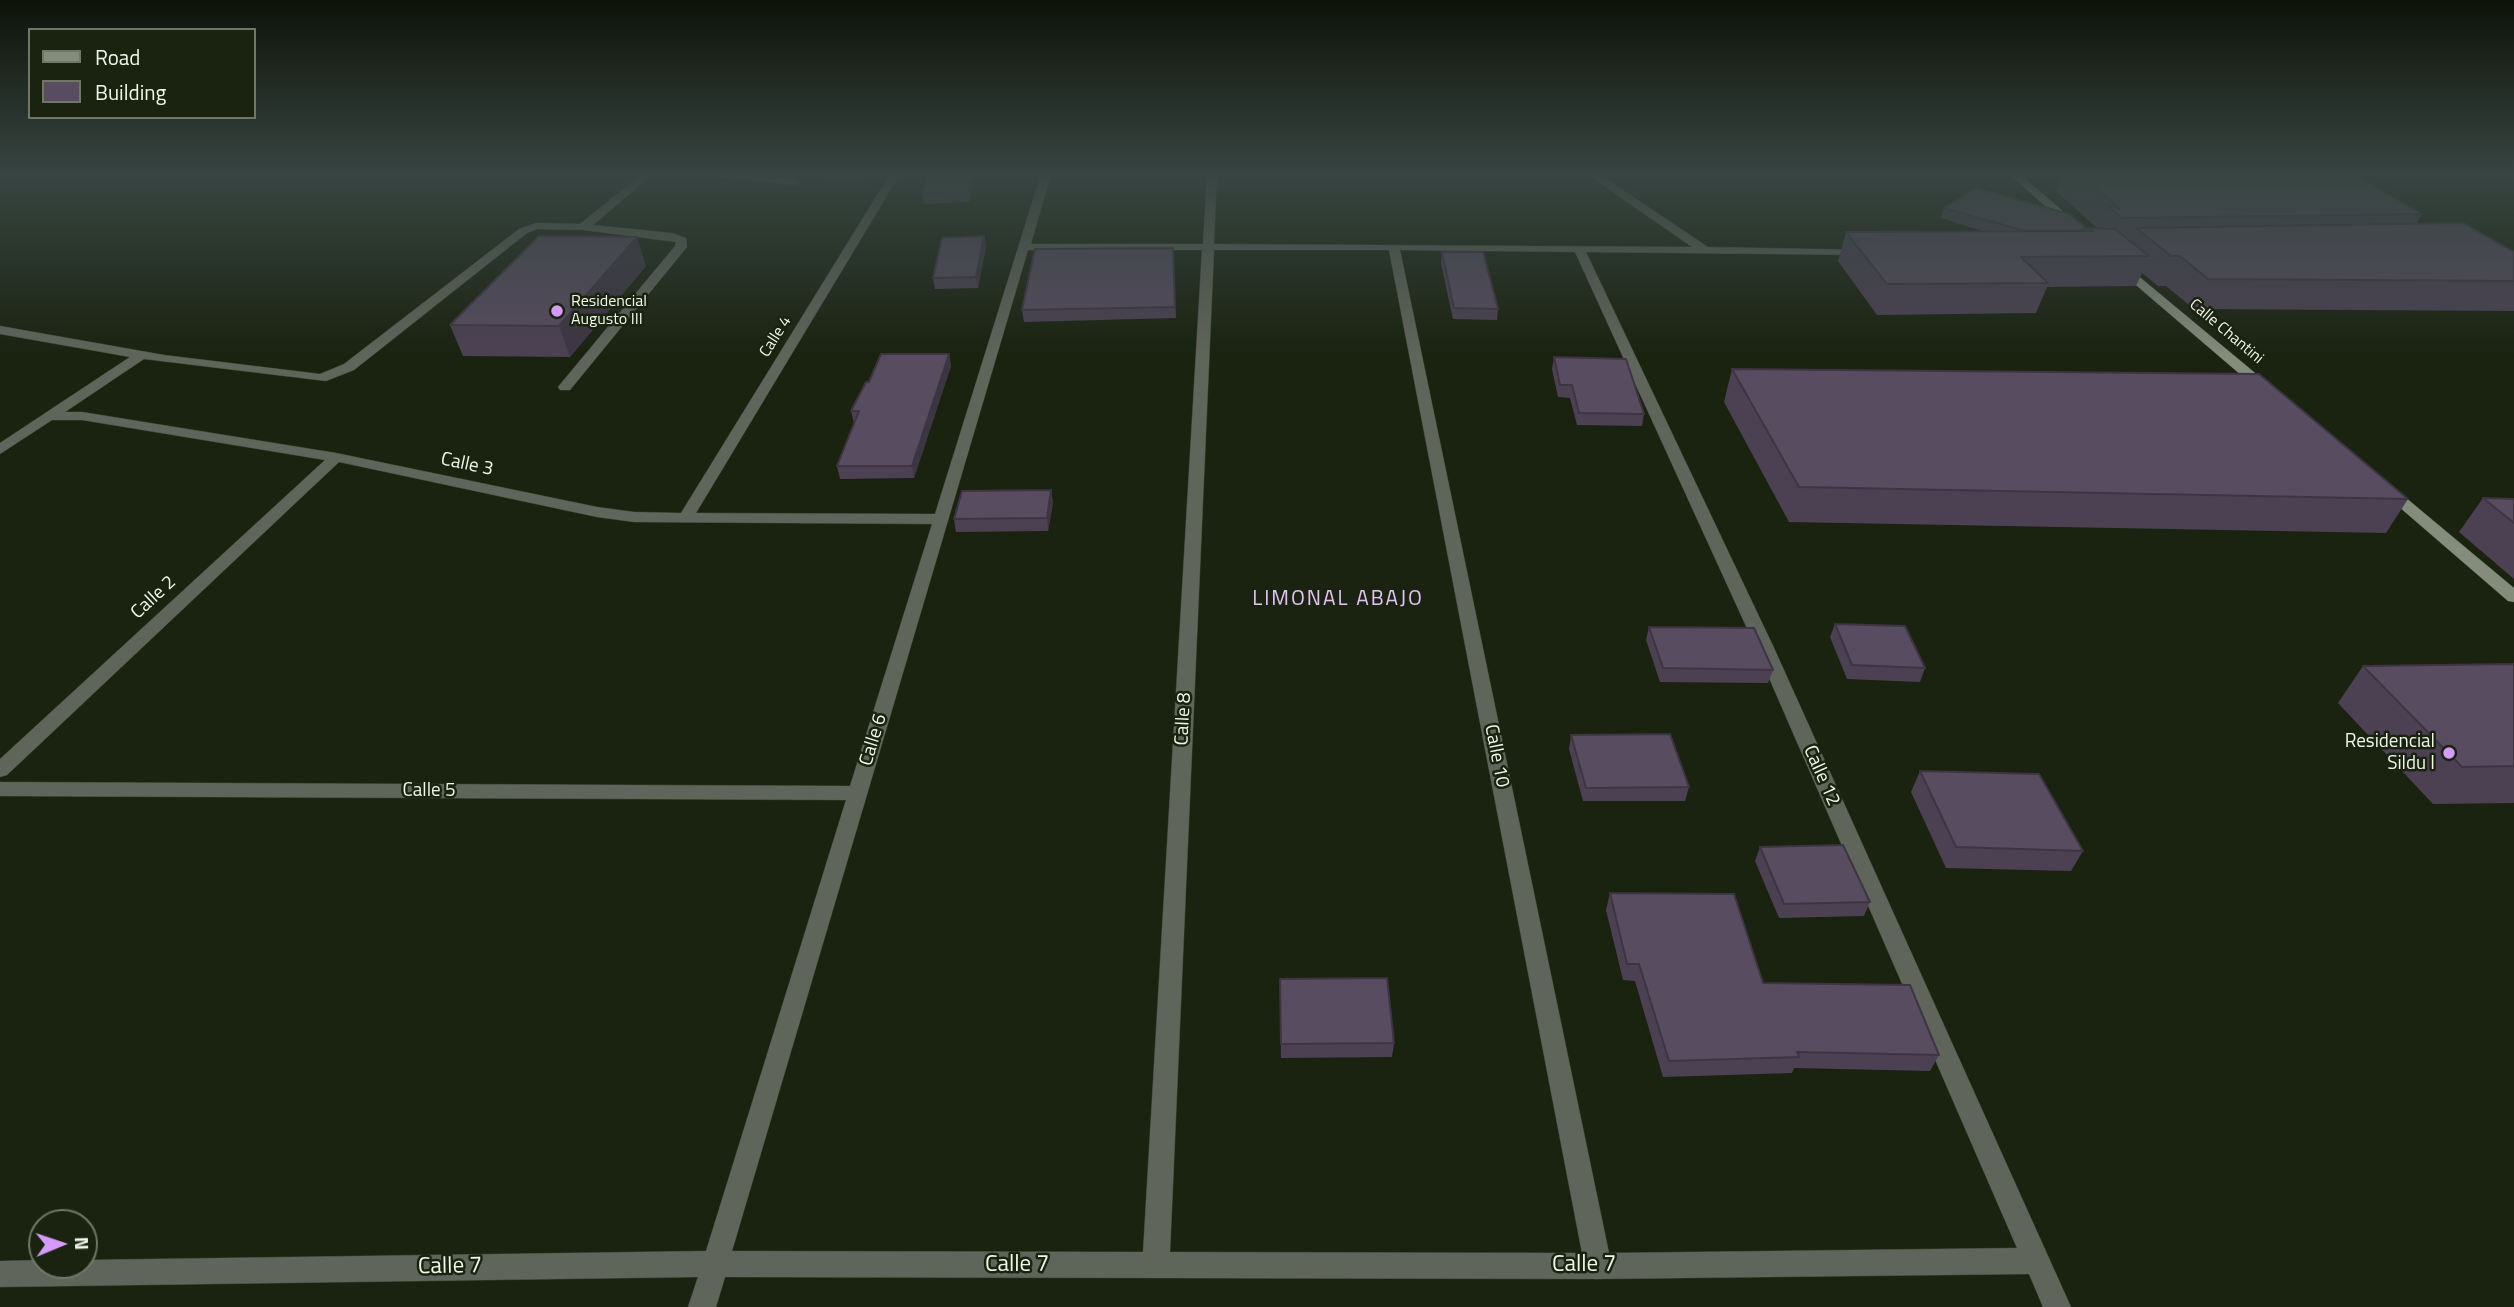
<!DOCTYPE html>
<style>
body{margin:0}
#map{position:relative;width:2514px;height:1307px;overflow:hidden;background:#1a2310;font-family:"Titillium Web",sans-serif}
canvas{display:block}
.legend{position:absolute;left:28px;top:28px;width:228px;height:91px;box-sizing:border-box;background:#1a2310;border:2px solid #707767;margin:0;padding:9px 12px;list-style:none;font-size:21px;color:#f0f6e9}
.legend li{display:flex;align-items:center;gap:14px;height:35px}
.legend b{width:35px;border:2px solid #707767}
.north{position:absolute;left:28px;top:1209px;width:70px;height:70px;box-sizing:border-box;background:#1a2310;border:2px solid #707767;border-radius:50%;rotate:88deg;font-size:19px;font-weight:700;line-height:28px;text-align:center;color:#f0f6e9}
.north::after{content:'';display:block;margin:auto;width:24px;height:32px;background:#d59bfa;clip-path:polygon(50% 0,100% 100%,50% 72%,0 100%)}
</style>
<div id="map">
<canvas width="2514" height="1307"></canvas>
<ul class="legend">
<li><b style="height:9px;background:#848c7c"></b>Road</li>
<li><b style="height:19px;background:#584c60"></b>Building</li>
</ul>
<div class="north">N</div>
</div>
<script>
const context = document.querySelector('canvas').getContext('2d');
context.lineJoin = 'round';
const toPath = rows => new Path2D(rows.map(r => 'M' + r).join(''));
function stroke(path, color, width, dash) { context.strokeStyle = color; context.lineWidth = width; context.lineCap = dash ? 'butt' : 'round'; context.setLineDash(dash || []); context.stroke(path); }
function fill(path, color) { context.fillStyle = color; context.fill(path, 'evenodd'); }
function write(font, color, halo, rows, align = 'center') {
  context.font = font + ' "Titillium Web",sans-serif'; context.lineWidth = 5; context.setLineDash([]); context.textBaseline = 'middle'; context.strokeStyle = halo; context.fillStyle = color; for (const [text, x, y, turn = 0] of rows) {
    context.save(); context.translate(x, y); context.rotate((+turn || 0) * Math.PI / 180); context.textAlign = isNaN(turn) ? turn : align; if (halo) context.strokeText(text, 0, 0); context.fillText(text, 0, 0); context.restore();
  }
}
const street = toPath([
 [642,174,653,174,593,225,672,233,686,238,687,247,570,390,560,390,558,387,675,246,676,242,583,230,537,229,527,233,354,370,326,381,144,359,65,412,82,412,336,453,597,507,634,512,681,513,890,174,900,174,696,513,935,514,1041,174,1051,174,1031,244,1203,244,1207,174,1217,174,1214,244,1692,247,1587,174,1599,174,1708,247,1867,250,1869,252,1863,255,1586,252,1774,648,2071,1307,2043,1307,2029,1274,1598,1279,725,1277,716,1307,688,1307,698,1277,0,1287,0,1261,42,1260,42,1265,84,1265,84,1260,706,1251,846,800,0,796,0,782,850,786,932,524,634,522,597,517,339,462,7,775,0,777,0,759,325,460,82,420,52,420,0,454,0,443,130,357,0,334,0,326,164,355,320,374,344,364,519,229,536,223,580,224,642,174],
 [1028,250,1202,250,1143,1252,732,1251,1028,250],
 [1214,250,1389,250,1582,1253,1170,1252,1214,250],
 [1400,250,1575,252,1756,648,2017,1248,1609,1253,1400,250],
 [713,174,746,174,795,179,800,182,795,185,718,177,713,174]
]);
const secondary = toPath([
 [2009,174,2020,174,2079,225,2079,229,2071,229,2009,174],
 [2116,264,2124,264,2272,387,2272,393,2262,393,2116,268,2116,264],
 [2388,485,2393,487,2514,588,2514,602,2508,601,2383,493,2380,490,2383,487,2388,485]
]);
const wall = toPath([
 [821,174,863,174,861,179,822,179],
 [976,174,969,202,924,204,922,193],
 [2063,174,2353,174,2422,214,2416,224,2514,252,2514,311,2194,309,2166,286,2158,286,2142,273,2136,286,2047,287,2036,313,1877,315,1838,261,1846,232,1985,232,1941,218,1944,208,2086,228,2097,228,2056,191],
 [984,236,986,247,978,288,935,289,933,278],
 [1173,248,1176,318,1024,322,1022,310],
 [1442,252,1498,309,1497,320,1453,319,1441,263],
 [646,266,570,357,463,356,450,325],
 [949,354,951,366,914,478,840,479,837,466,854,423,851,411,869,382],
 [1554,357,1644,414,1642,426,1577,425,1570,398,1558,397,1552,369],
 [1732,369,2408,499,2386,533,1789,522,1724,402],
 [1051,490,1053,503,1048,531,956,532,954,519],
 [2483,498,2514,499,2514,579,2459,532],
 [1835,624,1925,668,1920,682,1847,679,1830,637],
 [1649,627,1773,670,1768,683,1660,682,1646,640],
 [2514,664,2514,803,2433,804,2338,703,2363,666],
 [1571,735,1689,787,1685,801,1583,801,1569,749],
 [1920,771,2083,851,2071,871,1946,868,1911,792],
 [1760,847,1870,902,1864,916,1779,918,1755,861],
 [1610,893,1763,983,1939,1055,1930,1071,1794,1068,1792,1073,1663,1077,1635,981,1623,980,1606,910],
 [1280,979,1394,1043,1392,1057,1281,1058]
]);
const shadedWall = toPath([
 [972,174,976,174,969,202,968,192],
 [984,236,986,247,978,288,976,277],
 [637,237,646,266,570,357,559,326],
 [949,354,951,366,914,478,912,466],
 [1051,490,1053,503,1048,531,1047,518]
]);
const building = toPath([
 [928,174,972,174,968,192,922,193,928,174],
 [2079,174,2353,174,2422,214,2122,218,2107,205,2120,209,2079,174],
 [1976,188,2069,214,2086,228,2083,228,2082,231,2025,231,1944,208,1976,188],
 [2463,223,2514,252,2514,281,2208,279,2180,256,2171,256,2136,228,2463,223],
 [2083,228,2115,229,2149,256,2021,257,2048,283,1887,284,1846,232,2093,231,2083,228],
 [539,236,637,237,559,326,450,325,539,236],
 [984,236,976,277,933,278,942,238,984,236],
 [1173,248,1175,307,1022,310,1035,249,1173,248],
 [1442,252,1483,252,1498,309,1454,308,1442,252],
 [881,354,949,354,912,466,837,466,859,411,851,411,866,382,869,382,881,354],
 [1554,357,1626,359,1644,414,1579,413,1572,385,1560,385,1554,357],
 [1732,369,2259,374,2408,499,1799,487,1732,369],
 [1051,490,1047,518,954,519,962,491,1051,490],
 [2483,498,2514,499,2514,523,2483,498],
 [1835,624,1905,626,1925,668,1852,665,1835,624],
 [1649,627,1754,628,1773,670,1663,668,1649,627],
 [2514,664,2514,766,2462,767,2363,666,2514,664],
 [1670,734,1689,787,1586,788,1571,735,1670,734],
 [1920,771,2039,774,2083,851,1956,847,1920,771],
 [1843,845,1870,902,1784,904,1760,847,1843,845],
 [1610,893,1734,894,1763,983,1910,985,1939,1055,1797,1052,1799,1057,1669,1061,1639,964,1627,964,1610,893],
 [1387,978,1394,1043,1281,1044,1280,979,1387,978]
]);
const markers = [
 [557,311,7,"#d59bfa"],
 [2449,753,7,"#d59bfa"]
];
const farPoinames = [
 ["Residencial",571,302],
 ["Augusto III",571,320]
];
const farStreetnames = [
 ["Calle Chantini",2226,332,40],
 ["Calle 4",776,337,-58]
];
const streetNames = [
 ["Calle 3",467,465,12],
 ["Calle 2",154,598,-43],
 ["Calle 8",1184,719,-87],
 ["Calle 6",874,740,-73],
 ["Calle 10",1496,756,79],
 ["Calle 12",1821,776,66],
 ["Calle 5",429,791]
];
const poiNames = [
 ["Residencial",2435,742],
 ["Sildu I",2435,764]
];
const neighbourhoodNames = [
 ["LIMONAL ABAJO",1338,600]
];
const nearStreetnames = [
 ["Calle 7",1017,1265],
 ["Calle 7",1584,1265],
 ["Calle 7",450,1267,-1]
];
stroke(street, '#38412e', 1);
stroke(secondary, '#38412e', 1);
fill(street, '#60655b');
fill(secondary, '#848c7c');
fill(wall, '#4c4153');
fill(shadedWall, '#3e3543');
fill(building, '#584c60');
stroke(building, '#3e3543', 2);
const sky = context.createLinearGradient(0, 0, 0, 357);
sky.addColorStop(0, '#0e1309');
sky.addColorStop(0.49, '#384542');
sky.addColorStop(1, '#38454200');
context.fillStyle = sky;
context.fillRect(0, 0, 2514, 357);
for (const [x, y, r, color] of markers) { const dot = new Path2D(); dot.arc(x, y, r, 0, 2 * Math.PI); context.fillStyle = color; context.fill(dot); stroke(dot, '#1a2310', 2.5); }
write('16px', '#f0f6e9', '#1a2310', farPoinames, 'left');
write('16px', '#f0f6e9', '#1a2310', farStreetnames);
write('19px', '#f0f6e9', '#1a2310', streetNames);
write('19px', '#f0f6e9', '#1a2310', poiNames, 'right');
context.letterSpacing = '2px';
write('21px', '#e2c2f7', '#1a2310', neighbourhoodNames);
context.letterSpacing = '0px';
write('23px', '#f0f6e9', '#1a2310', nearStreetnames);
</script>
